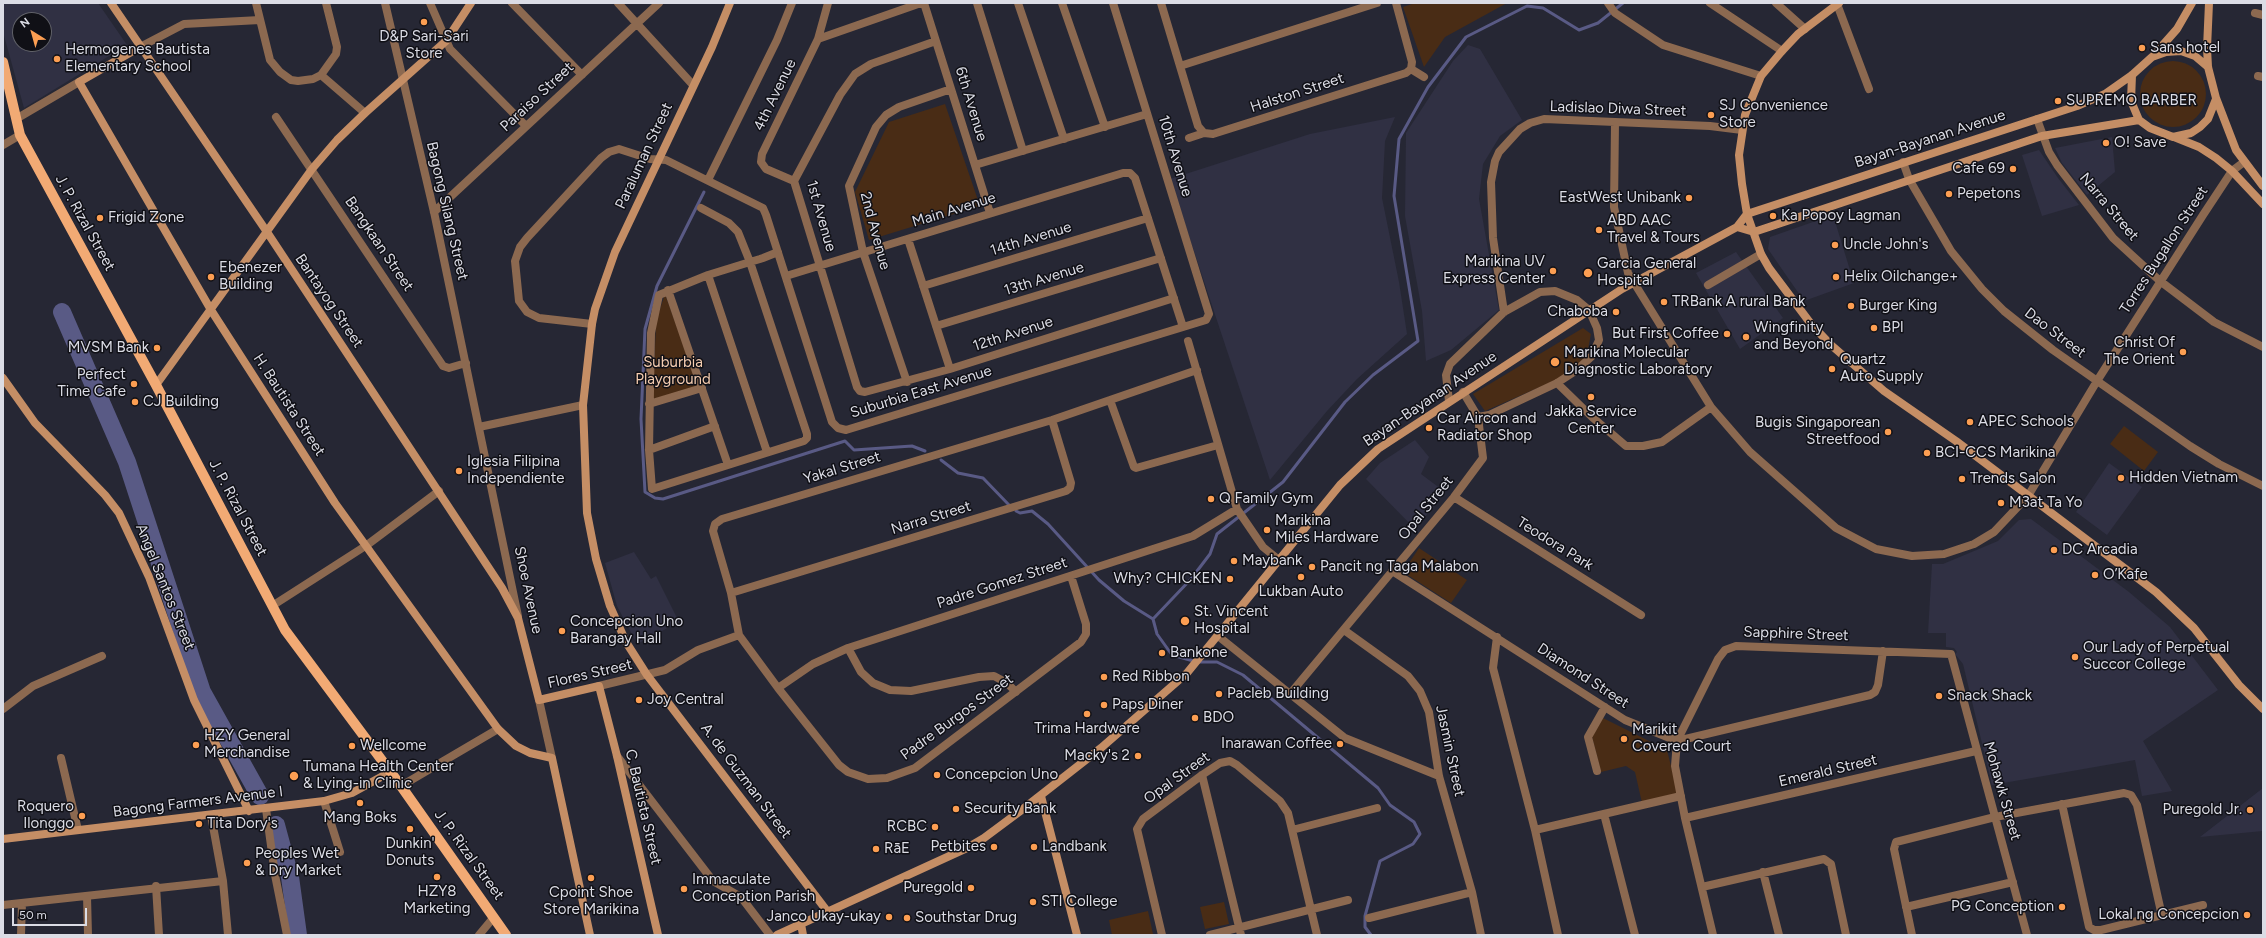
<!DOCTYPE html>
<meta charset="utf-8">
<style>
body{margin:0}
#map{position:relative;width:2266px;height:938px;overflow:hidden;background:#262734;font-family:Figtree,sans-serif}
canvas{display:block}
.frame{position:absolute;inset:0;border:4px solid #dbdce5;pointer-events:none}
.north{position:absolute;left:12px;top:12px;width:40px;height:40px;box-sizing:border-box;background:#101016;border:1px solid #616269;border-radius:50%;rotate:323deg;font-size:11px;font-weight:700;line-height:16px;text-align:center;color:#dbdce5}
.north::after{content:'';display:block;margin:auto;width:14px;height:18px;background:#fc9e52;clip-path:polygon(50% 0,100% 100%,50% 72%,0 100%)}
.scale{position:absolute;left:12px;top:908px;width:75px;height:18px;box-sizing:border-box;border:2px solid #dbdce5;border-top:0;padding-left:5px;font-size:12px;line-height:14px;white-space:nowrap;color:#dbdce5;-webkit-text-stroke:3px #101016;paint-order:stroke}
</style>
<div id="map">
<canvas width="2266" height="938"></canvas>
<div class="frame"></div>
<div class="north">N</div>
<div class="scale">50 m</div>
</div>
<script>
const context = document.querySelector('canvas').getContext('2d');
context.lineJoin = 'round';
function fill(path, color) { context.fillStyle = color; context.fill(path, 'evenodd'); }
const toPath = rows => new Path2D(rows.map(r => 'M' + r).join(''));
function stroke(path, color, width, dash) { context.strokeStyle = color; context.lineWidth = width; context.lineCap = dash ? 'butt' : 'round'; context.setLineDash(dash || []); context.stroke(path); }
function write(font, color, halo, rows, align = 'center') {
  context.font = font + ' Figtree,sans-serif'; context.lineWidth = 3; context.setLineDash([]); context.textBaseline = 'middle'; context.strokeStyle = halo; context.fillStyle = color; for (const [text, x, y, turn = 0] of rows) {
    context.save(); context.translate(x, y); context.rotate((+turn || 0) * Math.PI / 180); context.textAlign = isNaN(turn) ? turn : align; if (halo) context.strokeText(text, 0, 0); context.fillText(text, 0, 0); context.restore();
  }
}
const built = toPath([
 [3,3,98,3,127,45,24,108,3,32],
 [20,20,44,20,44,44,20,44],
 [1468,45,1480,49,1522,120,1500,136,1483,164,1480,190,1479,199,1499,310,1451,350,1426,361,1422,311,1405,216,1406,133,1453,61],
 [1395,117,1385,141,1382,198,1399,282,1407,334,1357,379,1327,411,1270,480,1170,179,1310,134],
 [2112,137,2115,172,2087,195,2062,163,2055,148],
 [2039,150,2058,178,2079,205,2042,216,2022,155],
 [1833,215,1854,283,1804,301,1768,249,1770,237],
 [1736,252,1783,318,1740,349,1696,273],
 [1415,440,1429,457,1421,474,1445,492,1415,529,1366,479,1380,463],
 [2109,463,2142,487,2107,535,2076,512],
 [2031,519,2129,592,2170,627,2218,690,2143,741,2172,791,2142,796,2135,760,1992,785,1963,664,1955,654,1957,652,1954,648,1946,647,1946,633,1928,633,1932,564,1943,564,1998,541,2019,520],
 [634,552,651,579,656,576,679,622,637,644,617,606,605,563],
 [2263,788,2263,831,2200,837]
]);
const green = toPath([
 [1415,3,1507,3,1445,37,1424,67,1403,7],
 '2140 94a33 33 0 1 1 66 0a33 33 0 1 1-66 0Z',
 [945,104,980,206,869,240,855,192,889,122],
 [665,294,699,387,653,399,656,321],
 [1583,328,1591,334,1586,359,1556,380,1485,411,1473,394],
 [2124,426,2158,452,2144,471,2110,444],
 [1419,548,1467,580,1451,603,1403,572],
 [1603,718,1667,750,1678,794,1642,803,1635,772,1626,766,1601,772,1592,737],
 [1224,902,1229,924,1205,929,1200,907],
 [1148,911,1153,934,1112,935,1109,920]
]);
const stream = toPath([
 [704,192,657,286,645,329,641,419,645,492,655,498,663,499,845,441,854,450,912,446,925,451],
 [941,460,958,473,983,478,1009,505],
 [1016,511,1020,513,1032,511,1048,524,1099,580,1124,601,1153,619],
 [1371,935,1365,927,1365,916,1380,861,1413,844,1420,834,1414,822,1390,805,1378,788,1243,675,1217,662,1197,662,1172,655,1157,634,1153,619,1191,579,1210,554,1217,534,1283,482,1345,402,1373,375,1418,341,1394,196,1399,139,1428,87,1466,37,1527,6,1543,8,1579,30,1598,23,1623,3]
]);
const river = toPath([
 [62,312,127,462,202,692,260,796],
 [276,825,290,877,298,935]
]);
const street = toPath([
 [256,3,270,60,280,72,291,80,298,81,313,79,321,75,336,54,337,47,326,3],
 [385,3,434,212,518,616],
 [430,3,450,49,526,126],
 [512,3,582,75],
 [618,3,693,85],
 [924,3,990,213],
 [977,3,1023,151],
 [1018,3,1064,139],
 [1062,3,1105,127],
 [1161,3,1198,126,1204,133],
 [1396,3,1412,62,1411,69,1424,77],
 [1608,3,1615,13,1663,45,1761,76],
 [1710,3,1782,51],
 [1776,3,1805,29],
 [1837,4,1869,89],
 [2255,13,2263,15],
 [818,39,921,3],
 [936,41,871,64,855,74,840,95,794,181,857,387,860,391,865,392,950,369,1174,298],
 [140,47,184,24,260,20],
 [1180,66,1377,3],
 [321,75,365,113],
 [2258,76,2263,77],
 [276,117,443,366,449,368,466,363],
 [16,119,79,82],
 [2037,119,2049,152,2057,165,2113,238,2160,281,2214,322,2263,347],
 [1615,123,1614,207,1628,273,1711,407,1750,452,1836,528,1876,549,1912,556,1944,554,1974,544,1994,532,2028,496,2097,381,2203,215,2232,171,2244,162],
 [1189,138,1204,133,1213,134,1406,73,1411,69],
 [3,145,20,135],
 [1903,162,1909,179,1951,251,1982,289,2004,311,2053,350,2190,446,2219,464,2263,486],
 [975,165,1147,114],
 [708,180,777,40,792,3],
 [794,181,766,169,761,162,762,154,818,39,828,3],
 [701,208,729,223,738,232,750,262,807,434,807,438,804,441,652,489,649,450,651,333,659,295,708,275,750,262,760,259,763,258,778,252],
 [434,212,659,3],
 [908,239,950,369],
 [708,275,767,452],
 [786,276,1123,173,1130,173,1135,178,1183,327],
 [1708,285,1761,254],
 [923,286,1148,218],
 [668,290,728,465],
 [1504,312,1493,238,1491,182,1495,161,1499,152,1520,129,1530,123,1544,119,1710,126,1742,130],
 [592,324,539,318,527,312,519,301,515,261,520,247,527,238,601,158,609,152,619,149,650,159,666,160,763,208,766,215,832,422,838,428,846,430,1206,320,1209,314,1113,3],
 [936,326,1161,258],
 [1188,341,1237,509,1263,547,1279,560],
 [907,382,863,252,849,186,876,127,886,115,899,107,951,89],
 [1557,383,1592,417,1626,446,1643,446,1662,442,1711,407],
 [1110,400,1134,467,1136,468,1218,445],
 [1449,401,1446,375,1450,364,1504,312,1540,292,1555,291,1577,300,1589,310,1597,328,1599,340,1592,356,1577,370,1557,383,1489,415,1478,417],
 [649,404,702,388],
 [479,427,583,405],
 [649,450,715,426],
 [1454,497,1641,615],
 [1392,571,1625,720,1677,741,1870,695,1875,692,1878,685,1883,651],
 [1071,576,1086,624,1086,634,1081,642,915,768,887,778,868,779,848,772,839,765,778,688,739,635,731,593,713,531,715,524,722,519,1052,420,1197,370],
 [731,593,1066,491,1070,488,1071,483,1052,420],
 [272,606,367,545,439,491],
 [1344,630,1408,676,1420,691,1429,712,1439,776,1472,892,1481,935],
 [1218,636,1345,738,1439,776],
 [1497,637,1493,668,1535,830,1558,935],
 [848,648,861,672,873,683,890,690,911,691,979,677,994,676,1007,683,1016,692],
 [599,686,665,670,698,650,739,635],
 [778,688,813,664,848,648,1193,536,1237,509],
 [1290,694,1454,497,1483,458,1478,417,1463,392],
 [539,700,552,758],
 [3,709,33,686,102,656],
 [617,756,713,881,741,897,770,935],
 [61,758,78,830],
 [1597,771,1588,737,1605,707],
 [1202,775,1241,935],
 [401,786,498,729],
 [324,801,340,852],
 [2062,804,2089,927,2094,930,2101,930,2203,905],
 [266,809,275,875,287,935],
 [1604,814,1635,935],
 [211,815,223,881,228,935],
 [1685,818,1976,751],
 [1292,830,1377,808],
 [1535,830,1681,796],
 [1763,872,1779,935],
 [156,886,159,935],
 [1702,887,1824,859,1831,864,1846,935],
 [87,896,88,935],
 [3,905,223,881],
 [1906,907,2013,882],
 [1369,918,1472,892],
 [21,935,22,903],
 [479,935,494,917],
 [1162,935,1137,829,1143,819,1202,775,1220,763,1230,761,1237,765,1280,801,1288,813,1317,935],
 [1210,935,1348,900],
 [1713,935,1685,818,1675,766,1677,741,1718,659,1725,650,1736,646,1951,654,2027,935],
 [1912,935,1894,849,1896,842,1995,817,2124,793,2131,795,2137,805,2162,916]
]);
const secondary = toPath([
 [111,3,267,232,502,588,518,618,539,700,599,686,617,756,658,935],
 [730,3,712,47,615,252,595,309,592,324,583,405,587,513,596,559,610,606,626,642,647,675,827,911],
 [1839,3,1798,34,1782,51,1761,76,1745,115,1739,155,1742,184,1747,214,1761,254,1769,268,1811,324,1831,345,1884,391,1956,441,2156,592,2194,628,2239,685,2263,709],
 [2209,3,2207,48,2208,67,2216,98,2236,150,2263,186],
 [140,47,79,82,211,310,335,503,498,729,516,746,530,753,552,758,590,935],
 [2154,55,2177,29,2192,3],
 [2132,75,2131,101,2139,120,2150,128,2173,137,2191,133,2200,127,2208,119,2216,99],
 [2174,137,2199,147,2216,158,2232,171,2263,204],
 [1737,227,1754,232,2042,136,2139,120],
 [3,378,35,423,105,495,119,513,149,577,194,700,249,811],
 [156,385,312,169,337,140,365,113,446,41,471,3],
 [1041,796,1077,935],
 [3,839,324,801,352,793,390,772],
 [801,924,803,935],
 [777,935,967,848,984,838,1023,809,1101,748,1187,673,1340,485,1378,449,1622,289,1737,227,1747,214,2077,106,2105,94,2132,75,2152,57,2166,52,2181,51,2195,56,2208,67]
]);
const primary = toPath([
 [3,62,20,135,156,385,285,630,401,786,506,935]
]);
const markers = [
 [424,22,4,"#fc9e52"],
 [2142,48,4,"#fc9e52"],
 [57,59,4,"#fc9e52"],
 [2058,101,4,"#fc9e52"],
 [1711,115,4,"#fc9e52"],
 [2106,143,4,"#fc9e52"],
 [2013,169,4,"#fc9e52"],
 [1949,194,4,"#fc9e52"],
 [1689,198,4,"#fc9e52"],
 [1773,216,4,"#fc9e52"],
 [100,218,4,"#fc9e52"],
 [1599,230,4,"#fc9e52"],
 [1835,245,4,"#fc9e52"],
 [1553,271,4,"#fc9e52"],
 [1588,273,5,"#fc9e52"],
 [211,277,4,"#fc9e52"],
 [1836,277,4,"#fc9e52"],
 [1664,302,4,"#fc9e52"],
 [1851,306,4,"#fc9e52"],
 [1616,312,4,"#fc9e52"],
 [1874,328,4,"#fc9e52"],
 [1727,334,4,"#fc9e52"],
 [1746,337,4,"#fc9e52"],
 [157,348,4,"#fc9e52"],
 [2183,352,4,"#fc9e52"],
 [1555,362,5,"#fc9e52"],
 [1832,369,4,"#fc9e52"],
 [134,384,4,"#fc9e52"],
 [1591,397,4,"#fc9e52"],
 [135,402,4,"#fc9e52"],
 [1970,422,4,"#fc9e52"],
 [1429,428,4,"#fc9e52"],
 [1888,432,4,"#fc9e52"],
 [1927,453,4,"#fc9e52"],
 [459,471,4,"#fc9e52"],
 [2121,478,4,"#fc9e52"],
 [1962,479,4,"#fc9e52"],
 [1211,499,4,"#fc9e52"],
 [2001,503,4,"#fc9e52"],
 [1267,530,4,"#fc9e52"],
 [2054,550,4,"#fc9e52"],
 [1234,561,4,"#fc9e52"],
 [1312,567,4,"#fc9e52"],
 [2095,575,4,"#fc9e52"],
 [1301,577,4,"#fc9e52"],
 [1230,579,4,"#fc9e52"],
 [1185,621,5,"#fc9e52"],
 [562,631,4,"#fc9e52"],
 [1162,653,4,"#fc9e52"],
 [2075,657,4,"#fc9e52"],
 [1104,677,4,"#fc9e52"],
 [1219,694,4,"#fc9e52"],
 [1939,696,4,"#fc9e52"],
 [639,700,4,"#fc9e52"],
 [1104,705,4,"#fc9e52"],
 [1087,714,4,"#fc9e52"],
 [1195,718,4,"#fc9e52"],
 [1624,739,4,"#fc9e52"],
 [1340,744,4,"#fc9e52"],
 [196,745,4,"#fc9e52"],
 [352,746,4,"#fc9e52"],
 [1138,756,4,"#fc9e52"],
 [937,775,4,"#fc9e52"],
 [294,776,5,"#fc9e52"],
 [360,803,4,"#fc9e52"],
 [956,809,4,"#fc9e52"],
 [2250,810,4,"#fc9e52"],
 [82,816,4,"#fc9e52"],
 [199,824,4,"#fc9e52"],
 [935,827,4,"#fc9e52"],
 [410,829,4,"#fc9e52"],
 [994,847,4,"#fc9e52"],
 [1034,847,4,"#fc9e52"],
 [876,849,4,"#fc9e52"],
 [247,863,4,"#fc9e52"],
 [437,877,4,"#fc9e52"],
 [591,878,4,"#fc9e52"],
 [971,888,4,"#fc9e52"],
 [684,889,4,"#fc9e52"],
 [1033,902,4,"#fc9e52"],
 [2062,907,4,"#fc9e52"],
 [2247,915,4,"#fc9e52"],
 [889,917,4,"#fc9e52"],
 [907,918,4,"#fc9e52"]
];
const poiNames = [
 ["D&P Sari-Sari",424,37,"center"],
 ["Store",424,54,"center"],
 ["Sans hotel",2150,48],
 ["Hermogenes Bautista",65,50],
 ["Elementary School",65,67],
 ["SUPREMO BARBER",2066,101],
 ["SJ Convenience",1719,106],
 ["Store",1719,123],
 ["O! Save",2114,143],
 ["Cafe 69",2005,169,"right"],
 ["Pepetons",1957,194],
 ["EastWest Unibank",1681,198,"right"],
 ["Ka Popoy Lagman",1781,216],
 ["Frigid Zone",108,218],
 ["ABD AAC",1607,221],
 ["Travel & Tours",1607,238],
 ["Uncle John's",1843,245],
 ["Marikina UV",1545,262,"right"],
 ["Express Center",1545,279,"right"],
 ["Garcia General",1597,264],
 ["Hospital",1597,281],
 ["Ebenezer",219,268],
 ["Building",219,285],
 ["Helix Oilchange+",1844,277],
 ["TRBank A rural Bank",1672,302],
 ["Burger King",1859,306],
 ["Chaboba",1608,312,"right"],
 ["Wingfinity",1754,328],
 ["and Beyond",1754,345],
 ["BPI",1882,328],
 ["But First Coffee",1719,334,"right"],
 ["Christ Of",2175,343,"right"],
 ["The Orient",2175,360,"right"],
 ["MVSM Bank",149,348,"right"],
 ["Marikina Molecular",1564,353],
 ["Diagnostic Laboratory",1564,370],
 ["Quartz",1840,360],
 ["Auto Supply",1840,377],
 ["Perfect",126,375,"right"],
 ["Time Cafe",126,392,"right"],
 ["CJ Building",143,402],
 ["Jakka Service",1591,412,"center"],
 ["Center",1591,429,"center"],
 ["Car Aircon and",1437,419],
 ["Radiator Shop",1437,436],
 ["APEC Schools",1978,422],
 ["Bugis Singaporean",1880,423,"right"],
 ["Streetfood",1880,440,"right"],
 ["BCI-CCS Marikina",1935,453],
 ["Iglesia Filipina",467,462],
 ["Independiente",467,479],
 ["Hidden Vietnam",2129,478],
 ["Trends Salon",1970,479],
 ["Q Family Gym",1219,499],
 ["M3at Ta Yo",2009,503],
 ["Marikina",1275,521],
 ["Miles Hardware",1275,538],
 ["DC Arcadia",2062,550],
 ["Maybank",1242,561],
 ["Pancit ng Taga Malabon",1320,567],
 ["O’Kafe",2103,575],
 ["Why? CHICKEN",1222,579,"right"],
 ["Lukban Auto",1301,592,"center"],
 ["St. Vincent",1194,612],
 ["Hospital",1194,629],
 ["Concepcion Uno",570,622],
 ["Barangay Hall",570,639],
 ["Our Lady of Perpetual",2083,648],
 ["Succor College",2083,665],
 ["Bankone",1170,653],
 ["Red Ribbon",1112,677],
 ["Pacleb Building",1227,694],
 ["Snack Shack",1947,696],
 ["Joy Central",647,700],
 ["Paps Diner",1112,705],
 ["BDO",1203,718],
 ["Trima Hardware",1087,729,"center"],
 ["Marikit",1632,730],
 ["Covered Court",1632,747],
 ["HZY General",204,736],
 ["Merchandise",204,753],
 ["Inarawan Coffee",1332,744,"right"],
 ["Wellcome",360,746],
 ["Macky's 2",1130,756,"right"],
 ["Tumana Health Center",303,767],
 ["& Lying-in Clinic",303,784],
 ["Concepcion Uno",945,775],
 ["Roquero",74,807,"right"],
 ["Ilonggo",74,824,"right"],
 ["Security Bank",964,809],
 ["Puregold Jr.",2242,810,"right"],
 ["Mang Boks",360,818,"center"],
 ["Tita Dory's",207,824],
 ["RCBC",927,827,"right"],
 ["Dunkin'",410,844,"center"],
 ["Donuts",410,861,"center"],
 ["Petbites",986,847,"right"],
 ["Landbank",1042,847],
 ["RāE",884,849],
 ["Peoples Wet",255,854],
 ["& Dry Market",255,871],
 ["Immaculate",692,880],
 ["Conception Parish",692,897],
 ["Puregold",963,888,"right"],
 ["HZY8",437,892,"center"],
 ["Marketing",437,909,"center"],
 ["Cpoint Shoe",591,893,"center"],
 ["Store Marikina",591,910,"center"],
 ["STI College",1041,902],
 ["PG Conception",2054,907,"right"],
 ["Lokal ng Concepcion",2239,915,"right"],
 ["Janco Ukay-ukay",881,917,"right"],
 ["Southstar Drug",915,918]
];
const streetNames = [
 ["Halston Street",1297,93,-18],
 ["4th Avenue",775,95,-64],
 ["Paraiso Street",537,97,-43],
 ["6th Avenue",971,104,73],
 ["Ladislao Diwa Street",1618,109,2],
 ["Bayan-Bayanan Avenue",1930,139,-18],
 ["Paraluman Street",644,156,-65],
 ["10th Avenue",1175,156,73],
 ["Narra Street",2109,207,50],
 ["Main Avenue",954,210,-17],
 ["Bagong Silang Street",447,211,77],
 ["1st Avenue",821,216,74],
 ["J. P. Rizal Street",85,223,61],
 ["2nd Avenue",875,231,75],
 ["14th Avenue",1031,239,-17],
 ["Bangkaan Street",379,244,56],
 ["Torres Bugallon Street",2164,250,-57],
 ["13th Avenue",1044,279,-17],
 ["Bantayog Street",329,301,56],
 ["Dao Street",2055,333,37],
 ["12th Avenue",1013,334,-18],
 ["Suburbia East Avenue",921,392,-17],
 ["Bayan-Bayanan Avenue",1430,399,-34],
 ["H. Bautista Street",289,405,57],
 ["Yakal Street",842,468,-17],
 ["J. P. Rizal Street",238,508,62],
 ["Opal Street",1426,508,-51],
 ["Narra Street",931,518,-17],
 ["Teodora Park",1555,544,32],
 ["Padre Gomez Street",1002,583,-18],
 ["Angel Santos Street",165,587,68],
 ["Shoe Avenue",528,590,78],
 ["Sapphire Street",1796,634,2],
 ["Flores Street",590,674,-13],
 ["Diamond Street",1583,676,33],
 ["Padre Burgos Street",957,717,-36],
 ["Jasmin Street",1450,751,78],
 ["Emerald Street",1828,771,-13],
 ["Opal Street",1177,778,-36],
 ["A. de Guzman Street",746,781,53],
 ["Mohawk Street",2002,791,74],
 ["Bagong Farmers Avenue I",198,802,-7],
 ["C. Bautista Street",643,807,77],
 ["J. P. Rizal Street",469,855,54]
];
const parkNames = [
 ["Suburbia",673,363],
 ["Playground",673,380]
];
fill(built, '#303043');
fill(green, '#492c15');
stroke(stream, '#595a85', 3);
stroke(river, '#595a85', 18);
stroke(street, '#8c6950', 8);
stroke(secondary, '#c58e65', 8);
stroke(primary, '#f2aa74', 10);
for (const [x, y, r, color] of markers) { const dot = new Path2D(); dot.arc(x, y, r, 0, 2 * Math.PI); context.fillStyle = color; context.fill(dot); stroke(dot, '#101016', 1.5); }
write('15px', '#dbdce5', '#101016', poiNames, 'left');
write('15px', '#dbdce5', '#101016', streetNames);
write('15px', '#f5cdb1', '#101016', parkNames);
</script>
